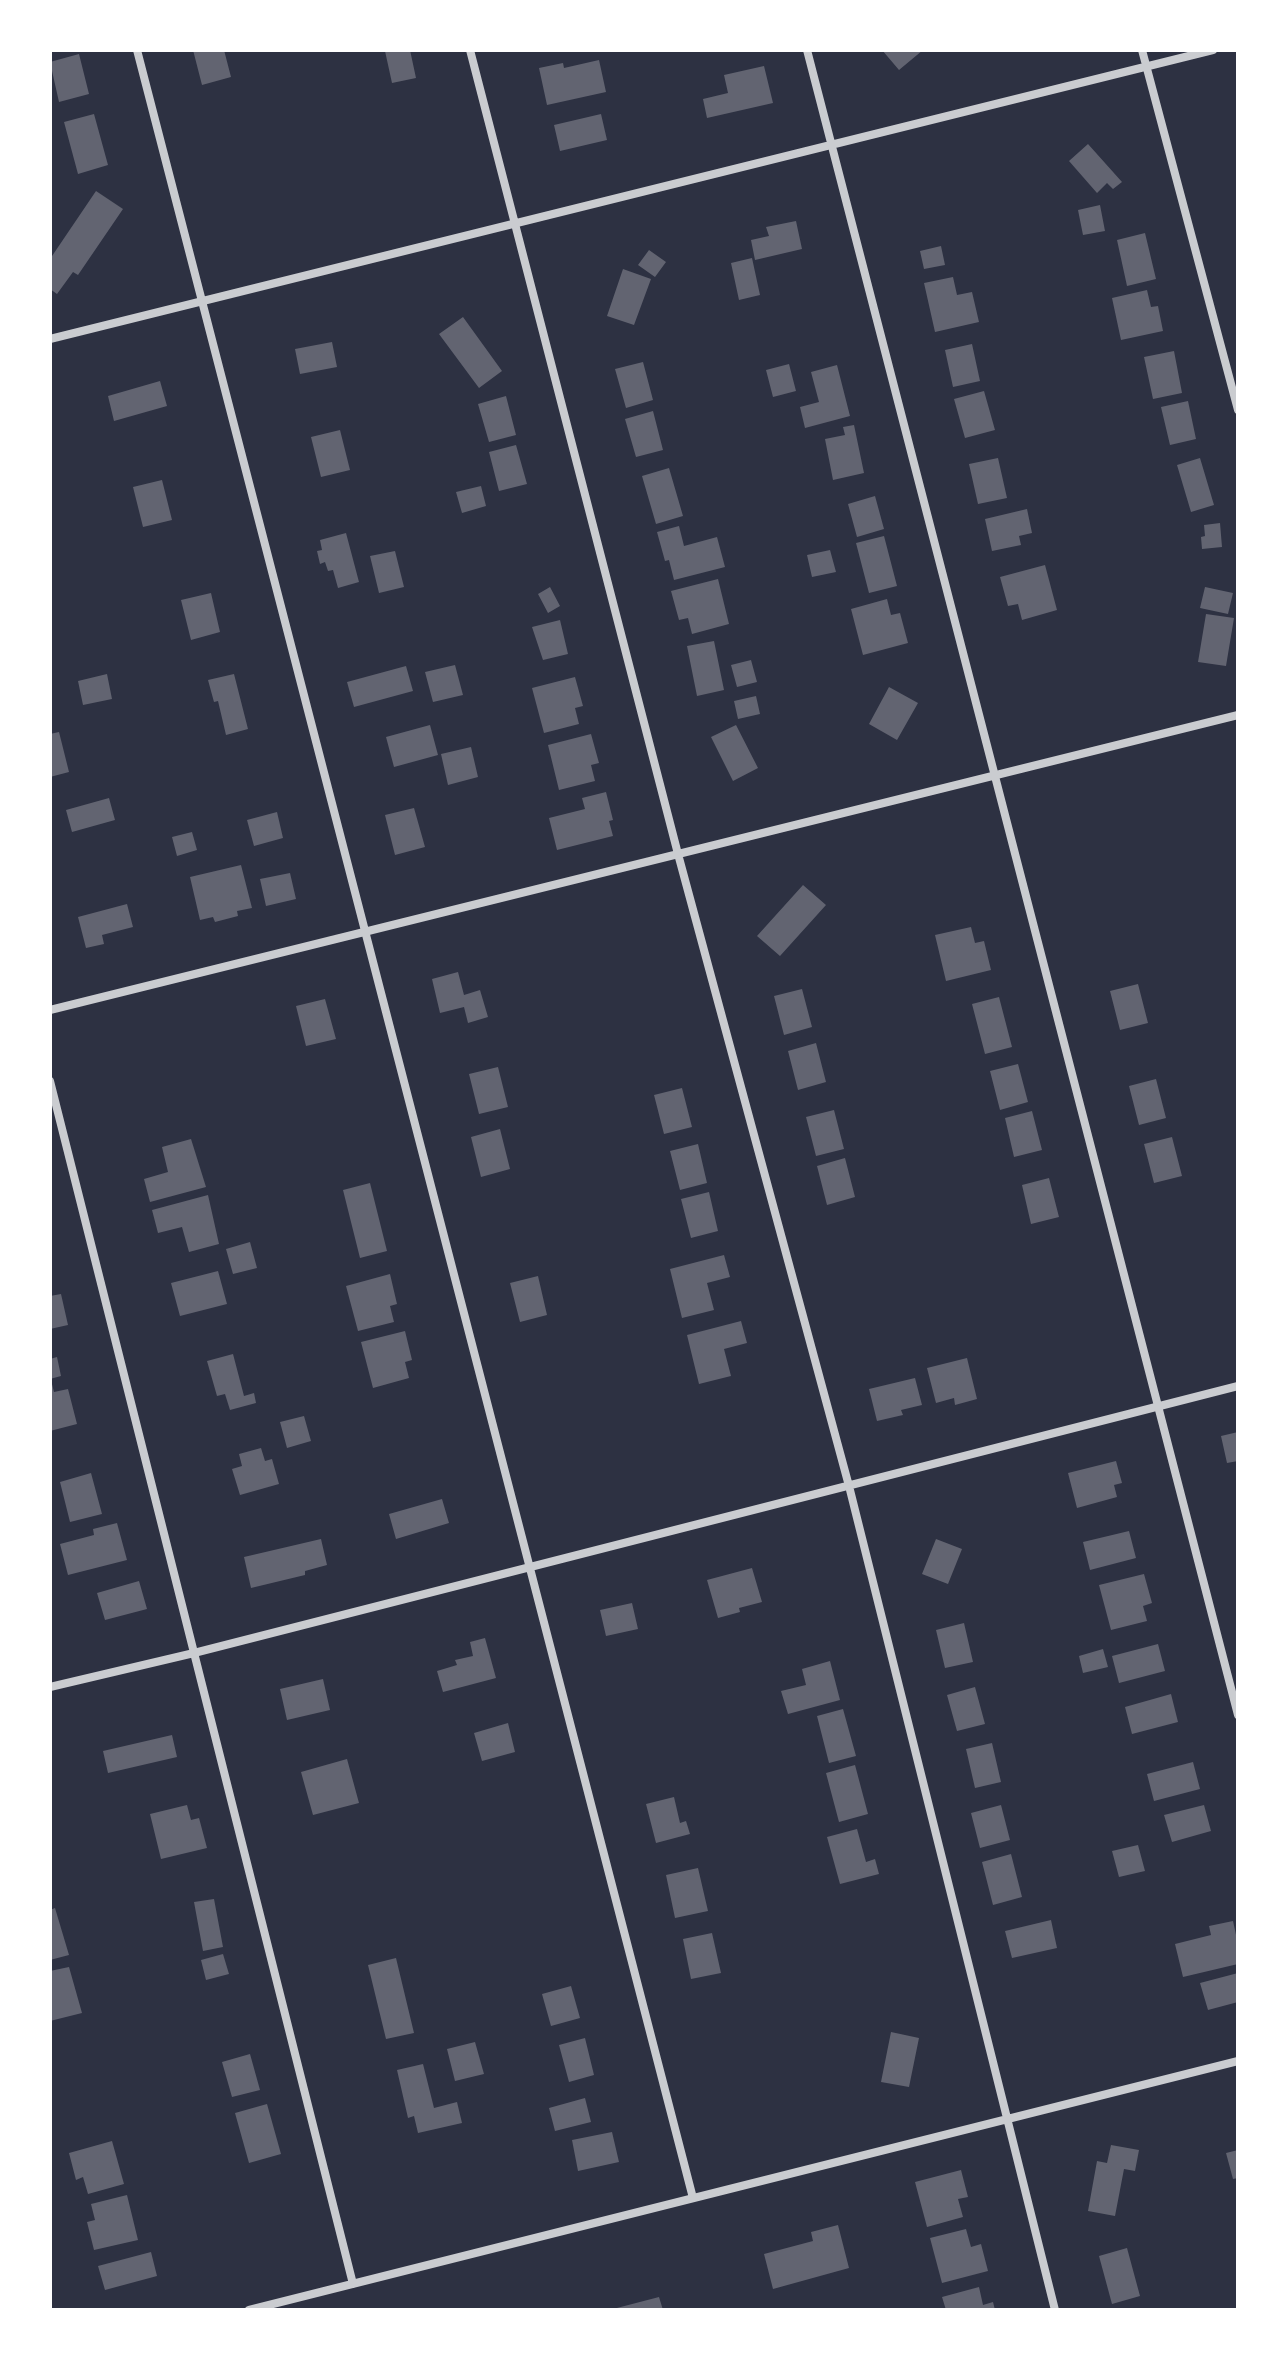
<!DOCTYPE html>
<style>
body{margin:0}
#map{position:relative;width:1288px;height:2360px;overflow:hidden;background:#2d3142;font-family:Roboto,sans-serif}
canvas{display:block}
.frame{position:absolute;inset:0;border:52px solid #fff;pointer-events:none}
</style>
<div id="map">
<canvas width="1288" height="2360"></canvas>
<div class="frame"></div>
</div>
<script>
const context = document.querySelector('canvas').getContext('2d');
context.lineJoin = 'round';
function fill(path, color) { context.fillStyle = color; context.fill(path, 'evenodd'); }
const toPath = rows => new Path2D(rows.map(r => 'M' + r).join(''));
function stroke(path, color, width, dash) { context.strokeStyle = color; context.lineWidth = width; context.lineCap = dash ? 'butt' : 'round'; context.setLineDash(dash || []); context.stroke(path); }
const building = toPath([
 [193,50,224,50,231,77,202,85],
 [391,50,410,50,416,78,392,83,385,51],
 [882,50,923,50,899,70],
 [79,54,89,94,59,102,50,62],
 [599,60,606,92,547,105,539,68,563,63,564,68],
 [764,66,773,103,707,118,703,99,728,93,724,75],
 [94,114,108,165,78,174,64,122],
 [601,114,607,140,560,151,554,125],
 [1088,144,1122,182,1113,189,1107,183,1097,193,1069,161],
 [96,191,123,209,78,275,73,272,57,294,50,289,50,259],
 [1100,205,1105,231,1083,235,1078,210],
 [796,221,802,249,755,260,751,240,769,236,766,227],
 [1145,233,1156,279,1127,286,1117,240],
 [941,246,945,265,924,269,920,251],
 [649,250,666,262,655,277,638,265],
 [752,258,760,295,739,300,731,263],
 [623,269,651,279,634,325,607,316],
 [953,277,957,295,972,292,979,322,935,332,924,283],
 [1147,290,1151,307,1158,306,1163,331,1121,340,1112,298],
 [463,317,502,371,479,388,439,334],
 [332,342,337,367,300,374,295,349],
 [972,344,980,381,953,387,945,350],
 [1174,351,1182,393,1153,399,1144,357],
 [643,362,653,400,626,408,615,369],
 [789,364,796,391,773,397,766,370],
 [837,365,850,416,805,428,800,407,819,402,811,372],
 [160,381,167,406,114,421,108,396],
 [984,391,995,430,965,438,954,399],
 [506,396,516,435,489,442,478,404],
 [1188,401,1196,439,1170,445,1161,407],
 [653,411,663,450,636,457,625,419],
 [854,425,864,473,833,480,825,439,845,435,843,427],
 [340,430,350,470,321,477,311,437],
 [516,445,527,484,499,491,489,452],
 [998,458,1007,498,978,504,969,464],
 [1200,458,1214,505,1191,512,1177,465],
 [669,468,683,516,656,524,642,476],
 [162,480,172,520,143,527,133,487],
 [481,486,486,506,462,513,456,492],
 [875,496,884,529,857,537,848,504],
 [1027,509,1032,533,1019,536,1021,545,992,551,985,519],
 [1220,523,1222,547,1202,549,1201,537,1205,536,1204,525],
 [679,526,684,546,717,537,725,567,674,580,669,560,665,561,657,532],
 [346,533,359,582,338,588,333,570,328,571,325,562,320,564,317,551,322,550,320,540],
 [884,536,897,586,869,593,856,543],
 [830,550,836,572,812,577,807,555],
 [395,551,404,587,379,593,370,556],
 [1045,565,1057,610,1022,620,1018,604,1008,606,1000,577],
 [718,579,729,624,692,634,688,618,679,620,671,591],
 [550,587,560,606,548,613,538,594],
 [1205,587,1233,593,1228,614,1200,608],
 [211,593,220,632,191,640,181,600],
 [887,599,891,615,900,613,908,643,863,655,851,609],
 [1206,614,1234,618,1226,666,1198,662],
 [560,620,568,654,543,660,532,627],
 [714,641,724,690,697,696,687,646],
 [751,660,757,682,737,687,731,665],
 [455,665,463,695,433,702,425,672],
 [406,666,413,691,354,707,347,682],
 [107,674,112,699,83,705,78,681],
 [234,674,248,729,226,735,218,701,214,702,208,680],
 [575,677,583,706,575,708,579,724,544,733,532,688],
 [889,687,918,703,897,740,869,724],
 [756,696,760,714,738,719,734,701],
 [430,725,438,755,394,767,386,737],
 [736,725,758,768,733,781,711,737],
 [59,732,69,772,50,777,50,734],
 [591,734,599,763,591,765,595,781,559,790,548,745],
 [471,747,478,777,448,785,441,754],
 [606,792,613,820,609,821,613,836,557,850,549,818,585,809,582,798],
 [109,798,115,820,72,832,66,810],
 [414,808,425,847,395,855,385,815],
 [277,812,283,838,254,846,247,820],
 [192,832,197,850,177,856,172,837],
 [241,865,252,908,237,911,238,916,215,922,213,917,200,920,190,877],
 [290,873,296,899,266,906,260,879],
 [803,885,826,905,780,956,757,936],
 [127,904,133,927,102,935,104,944,86,948,78,917],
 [971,927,975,943,984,941,991,970,946,981,935,935],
 [458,972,464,995,480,990,488,1017,468,1023,464,1007,440,1013,432,979],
 [1138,984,1148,1023,1120,1030,1110,991],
 [802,989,812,1027,784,1035,774,996],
 [999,997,1012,1047,985,1054,972,1004],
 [325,999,336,1039,306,1046,296,1006],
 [816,1043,826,1082,798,1090,788,1051],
 [1018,1064,1028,1102,1000,1110,990,1071],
 [498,1067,508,1107,479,1114,469,1074],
 [1156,1079,1166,1118,1139,1125,1129,1086],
 [682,1088,692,1127,664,1134,654,1095],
 [834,1110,844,1149,816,1156,806,1117],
 [1032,1111,1042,1150,1014,1157,1005,1118],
 [500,1129,510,1169,481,1177,471,1137],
 [1172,1137,1182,1176,1154,1183,1144,1144],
 [191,1139,206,1187,150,1202,144,1179,168,1172,162,1147],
 [698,1144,707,1183,680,1190,670,1151],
 [845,1158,855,1197,827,1205,817,1166],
 [1049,1178,1059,1217,1031,1224,1022,1185],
 [370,1183,387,1251,360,1258,343,1190],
 [709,1192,718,1231,691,1238,681,1199],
 [208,1195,219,1244,189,1252,182,1227,158,1233,152,1210],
 [250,1242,257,1268,233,1274,226,1249],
 [724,1255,730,1277,707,1283,714,1310,682,1318,670,1269],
 [218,1271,227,1304,180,1316,171,1283],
 [390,1274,397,1304,390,1306,394,1322,358,1331,346,1286],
 [538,1276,547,1315,520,1322,510,1283],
 [61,1294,68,1325,50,1329,50,1296],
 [741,1321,747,1343,724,1349,731,1376,699,1384,687,1335],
 [405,1331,412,1360,405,1362,409,1378,373,1388,361,1342],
 [233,1354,244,1396,254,1393,256,1403,230,1410,225,1394,217,1396,207,1361],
 [57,1357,61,1376,50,1379,50,1359],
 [967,1358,977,1399,955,1405,954,1398,936,1403,927,1368],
 [915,1378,922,1405,901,1410,903,1415,877,1421,869,1389],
 [51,1380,54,1392,68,1389,77,1424,50,1431],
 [304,1416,311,1441,287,1448,280,1422],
 [1238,1432,1238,1461,1227,1463,1221,1436],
 [261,1448,265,1461,272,1459,279,1484,240,1495,232,1469,242,1466,239,1454],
 [1116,1461,1122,1483,1114,1485,1117,1497,1077,1508,1068,1473],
 [91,1473,102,1514,70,1522,60,1482],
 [442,1499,449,1523,396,1539,389,1514],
 [117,1523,127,1560,68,1575,60,1544,94,1535,93,1529],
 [1129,1531,1136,1558,1090,1570,1083,1542],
 [321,1539,327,1565,305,1571,305,1575,251,1588,244,1557],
 [936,1539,962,1549,948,1584,922,1574],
 [752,1568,762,1602,739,1608,740,1612,718,1618,707,1580],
 [1144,1574,1152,1603,1143,1606,1147,1621,1111,1630,1099,1585],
 [139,1581,147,1609,105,1620,97,1593],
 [632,1603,638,1629,606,1636,600,1610],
 [964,1623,973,1662,945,1668,936,1630],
 [485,1638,496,1678,443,1692,437,1671,457,1665,455,1660,473,1656,470,1642],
 [1158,1644,1165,1671,1119,1683,1112,1656],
 [1103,1649,1108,1667,1083,1673,1079,1656],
 [830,1661,840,1700,788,1714,781,1691,806,1685,802,1669],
 [323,1679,330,1710,287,1720,280,1689],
 [975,1687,985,1724,957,1731,947,1695],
 [1171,1694,1178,1722,1132,1734,1125,1707],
 [843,1709,856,1756,829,1763,817,1716],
 [508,1723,515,1752,482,1761,474,1733],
 [172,1735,177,1757,108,1773,103,1751],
 [992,1743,1001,1782,975,1788,966,1749],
 [347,1759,359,1803,313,1815,301,1772],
 [1193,1762,1200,1789,1154,1801,1147,1774],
 [855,1765,868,1814,839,1822,826,1773],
 [674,1797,680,1823,686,1821,690,1834,656,1843,646,1804],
 [187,1805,191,1820,199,1818,207,1848,161,1859,150,1814],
 [1001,1805,1010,1840,980,1848,971,1813],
 [1204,1805,1211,1831,1172,1842,1164,1815],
 [857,1829,866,1862,875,1859,879,1874,840,1884,827,1837],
 [1138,1845,1145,1871,1119,1877,1112,1851],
 [1011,1854,1022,1897,993,1905,982,1862],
 [698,1868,708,1911,675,1918,666,1875],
 [214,1899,223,1947,203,1951,194,1902],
 [55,1908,69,1955,50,1960,50,1910],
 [1051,1920,1057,1948,1012,1958,1005,1931],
 [1233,1921,1238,1944,1238,1964,1183,1977,1175,1944,1211,1935,1209,1926],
 [712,1933,721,1973,691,1979,683,1939],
 [223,1954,229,1974,206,1980,201,1960],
 [396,1958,414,2033,386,2039,368,1965],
 [69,1967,82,2013,50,2021,50,1971],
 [1238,1973,1238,2002,1208,2010,1200,1983],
 [571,1986,580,2018,551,2026,542,1994],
 [891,2032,919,2038,909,2087,881,2082],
 [585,2038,594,2075,569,2082,559,2045],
 [475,2042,484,2074,455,2081,447,2049],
 [250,2054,260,2090,232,2097,222,2062],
 [423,2064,434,2108,457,2102,462,2123,418,2133,414,2116,408,2118,397,2070],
 [585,2098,591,2122,555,2131,549,2108],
 [267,2104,281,2154,249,2163,235,2113],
 [612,2132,619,2162,578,2171,572,2140],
 [112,2141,124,2184,88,2194,83,2177,76,2180,69,2153],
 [1111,2145,1139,2150,1135,2171,1124,2169,1115,2216,1088,2211,1097,2161,1107,2163],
 [1238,2150,1238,2178,1233,2179,1226,2153],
 [961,2170,968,2197,958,2199,963,2217,927,2227,915,2182],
 [127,2195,138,2240,94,2250,87,2222,95,2220,91,2204],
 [838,2225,849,2268,773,2289,764,2254,813,2241,811,2232],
 [966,2229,971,2247,981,2244,988,2271,942,2283,930,2238],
 [1127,2248,1140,2296,1112,2304,1099,2256],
 [151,2252,157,2276,105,2290,98,2266],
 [979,2287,983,2305,993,2302,995,2310,946,2310,942,2297],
 [659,2297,663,2310,613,2310,613,2309]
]);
const minor = toPath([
 [137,50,693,2198],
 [470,50,678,854,849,1486,1055,2310],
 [807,50,1238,1715],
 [1142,50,1238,410],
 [50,339,1213,50],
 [50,1010,1238,715],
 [50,1081,353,2284],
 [50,1687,194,1653,1238,1386],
 [249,2310,1238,2061]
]);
fill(building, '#626471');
stroke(minor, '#caccd0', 8);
</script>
